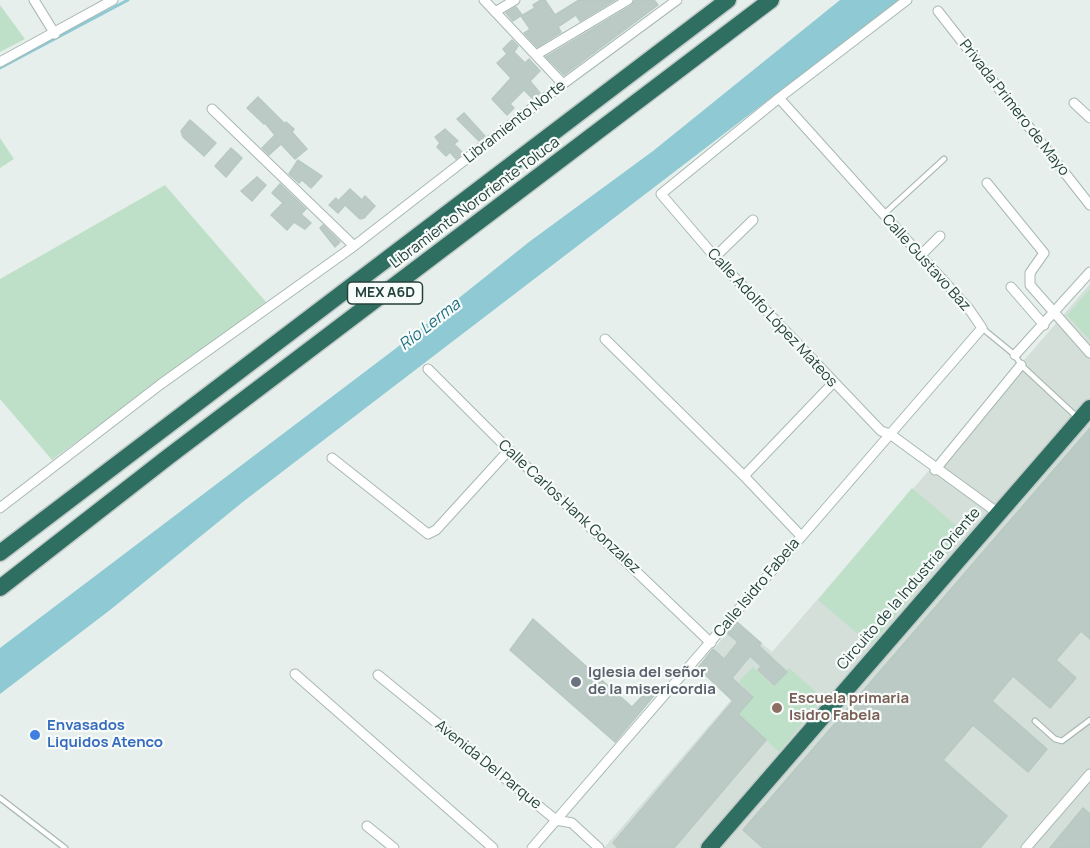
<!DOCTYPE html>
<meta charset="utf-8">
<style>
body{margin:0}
canvas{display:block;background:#e6efeb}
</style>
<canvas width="1090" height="848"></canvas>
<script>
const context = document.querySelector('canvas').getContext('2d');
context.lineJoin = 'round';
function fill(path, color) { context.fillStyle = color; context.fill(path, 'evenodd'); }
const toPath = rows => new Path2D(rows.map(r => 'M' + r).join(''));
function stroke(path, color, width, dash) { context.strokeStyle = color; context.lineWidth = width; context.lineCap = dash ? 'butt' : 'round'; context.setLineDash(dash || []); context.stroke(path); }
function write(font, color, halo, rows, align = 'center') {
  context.font = font + ' Manrope,sans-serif'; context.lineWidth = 4.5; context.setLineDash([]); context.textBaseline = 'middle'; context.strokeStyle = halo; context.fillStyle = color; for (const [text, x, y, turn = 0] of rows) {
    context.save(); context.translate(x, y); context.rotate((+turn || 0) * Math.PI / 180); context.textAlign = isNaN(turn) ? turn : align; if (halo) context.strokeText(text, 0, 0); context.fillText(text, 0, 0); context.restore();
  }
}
const built = toPath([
 [1090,284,1090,848,604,848,731,700,698,668,736,622,772,652]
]);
const green = toPath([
 [0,5,25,39,0,52],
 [0,138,14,159,0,168],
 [165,185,266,302,52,460,0,399,0,279],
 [1090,289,1090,340,1067,315],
 [912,488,965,533,871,645,818,600],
 [753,667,773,686,789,668,823,698,779,752,738,714,754,696,739,682]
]);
const water = toPath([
 [840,0,899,0,244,501,110,610,0,694,0,648,395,349,529,242,653,151]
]);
const stream = toPath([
 [0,68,128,0]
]);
const building = toPath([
 [541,0,545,0,555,15,579,0,615,0,580,21,576,15,558,27,561,32,537,47,524,33,530,29,521,16,535,8,533,5,541,0],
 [635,0,654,0,658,5,564,75,546,57,631,6,635,0],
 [516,7,522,15,513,21,506,13,516,7],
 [512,40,518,46,514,52,525,63,529,59,540,71,530,81,540,93,533,99,524,90,510,104,514,108,507,115,492,99,511,78,497,63,507,54,503,49,512,40],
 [258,97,285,124,286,122,294,129,292,132,307,149,295,159,281,144,269,155,262,148,275,135,265,123,264,124,247,108,258,97],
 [464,113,485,136,479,141,457,119,464,113],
 [190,120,216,143,204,156,183,137,181,131,190,120],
 [445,129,458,141,454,144,463,153,456,159,450,152,446,156,437,147,440,143,435,137,445,129],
 [231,148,242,158,226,177,215,166,231,148],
 [298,160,322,176,311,188,302,180,299,183,289,174,298,160],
 [257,177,266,185,252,201,241,191,257,177],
 [280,184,306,209,301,214,311,223,305,229,294,222,287,230,271,215,283,203,272,193,280,184],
 [350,189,362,200,365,196,375,206,364,218,360,219,345,205,338,213,329,205,336,198,338,201,350,189],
 [323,225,340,242,335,247,320,228,323,225],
 [1090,428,1090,639,1081,631,1056,660,1076,678,1050,708,1013,676,992,701,1047,749,1028,772,973,725,943,760,1007,816,980,848,763,848,743,830,1090,428],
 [533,619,632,707,651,687,657,692,615,742,510,650,533,619],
 [737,622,761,643,759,646,787,672,774,685,758,670,761,666,750,656,732,678,753,697,738,714,766,740,674,848,618,848,613,843,733,701,698,668,713,649,724,659,738,642,727,633,737,622],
 [1083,808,1090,814,1090,848,1050,848,1083,808]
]);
const lane = toPath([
 [884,214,944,159],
 [982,328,1015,355,1021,365,1078,418],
 [1035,721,1055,739,1062,741,1090,720],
 [0,798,65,848]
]);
const street = toPath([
 [34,0,55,34],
 [484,0,563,84],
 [907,0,779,98,661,194,715,257,881,431,890,434,998,513],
 [938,11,1090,205],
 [495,12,515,0],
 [536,55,628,0],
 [0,62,113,0],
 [1074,103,1090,118],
 [212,109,354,246],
 [987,183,1044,253,1030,273,1030,285,1090,353],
 [920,256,940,236],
 [715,257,753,220],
 [1011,287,1044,325],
 [605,339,744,476,801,536],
 [1015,355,1090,272],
 [428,369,509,450,711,643],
 [332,458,428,534,436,530,509,450],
 [935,470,1021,365],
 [744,476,833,383],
 [0,508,161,384,354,246,563,84,677,0],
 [295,674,493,848],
 [378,675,556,820,572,823,599,848],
 [367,826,394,848],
 [532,848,982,328,969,309,779,98],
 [1026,848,1090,774]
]);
const highway = toPath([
 [0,553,728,0],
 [0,588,168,457,771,0],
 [709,848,1090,408]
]);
const markers = [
 [576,682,6,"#6b7280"],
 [777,708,6,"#8d6e63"],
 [35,735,6,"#3f7fe0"]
];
const shields = [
 [385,293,75]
];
const shieldNames = [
 ["MEX A6D",385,293]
];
const streetNames = [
 ["Privada Primero de Mayo",1014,108,52],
 ["Libramiento Norte",515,122,-38],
 ["Libramiento Nororiente Toluca",475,203,-37],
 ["Calle Gustavo Baz",926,263,48],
 ["Calle Adolfo López Mateos",772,318,47],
 ["Calle Carlos Hank Gonzalez",569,507,43],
 ["Calle Isidro Fabela",757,588,-50],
 ["Circuito de la Industria Oriente",909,589,-49],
 ["Avenida Del Parque",488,765,39]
];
const worshipNames = [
 ["Iglesia del señor",588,673],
 ["de la misericordia",588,690]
];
const educationNames = [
 ["Escuela primaria",789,699],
 ["Isidro Fabela",789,716]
];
const shopNames = [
 ["Envasados",47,726],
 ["Liquidos Atenco",47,743]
];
const waterNames = [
 ["Río Lerma",430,325,-38]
];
fill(built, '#d4dfda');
fill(green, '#bfe0c8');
fill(water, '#8ec9d4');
stroke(stream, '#8ec9d4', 3);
fill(building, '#bbcac4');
stroke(building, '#b8c9c2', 1.5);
stroke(lane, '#a8b8b2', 7);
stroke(street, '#a8b8b2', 11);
stroke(highway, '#c2cac8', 19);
stroke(lane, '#fff', 4.5);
stroke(street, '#fff', 9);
stroke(highway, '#2f6f62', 16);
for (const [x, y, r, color] of markers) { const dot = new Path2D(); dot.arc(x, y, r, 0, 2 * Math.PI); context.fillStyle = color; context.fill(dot); stroke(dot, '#f7fbf9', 2); }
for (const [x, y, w] of shields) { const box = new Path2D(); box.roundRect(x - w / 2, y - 11, w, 22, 4.5); context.fillStyle = '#f7fbf9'; context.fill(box); stroke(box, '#24423a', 1.5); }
write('bold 14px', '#24423a', null, shieldNames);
write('15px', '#24423a', '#f7fbf9', streetNames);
write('bold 15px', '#5b616d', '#f7fbf9', worshipNames, 'left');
write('bold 15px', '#785e54', '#f7fbf9', educationNames, 'left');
write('bold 15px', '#366cbe', '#f7fbf9', shopNames, 'left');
write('italic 16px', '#1c6f80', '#f7fbf9', waterNames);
</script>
